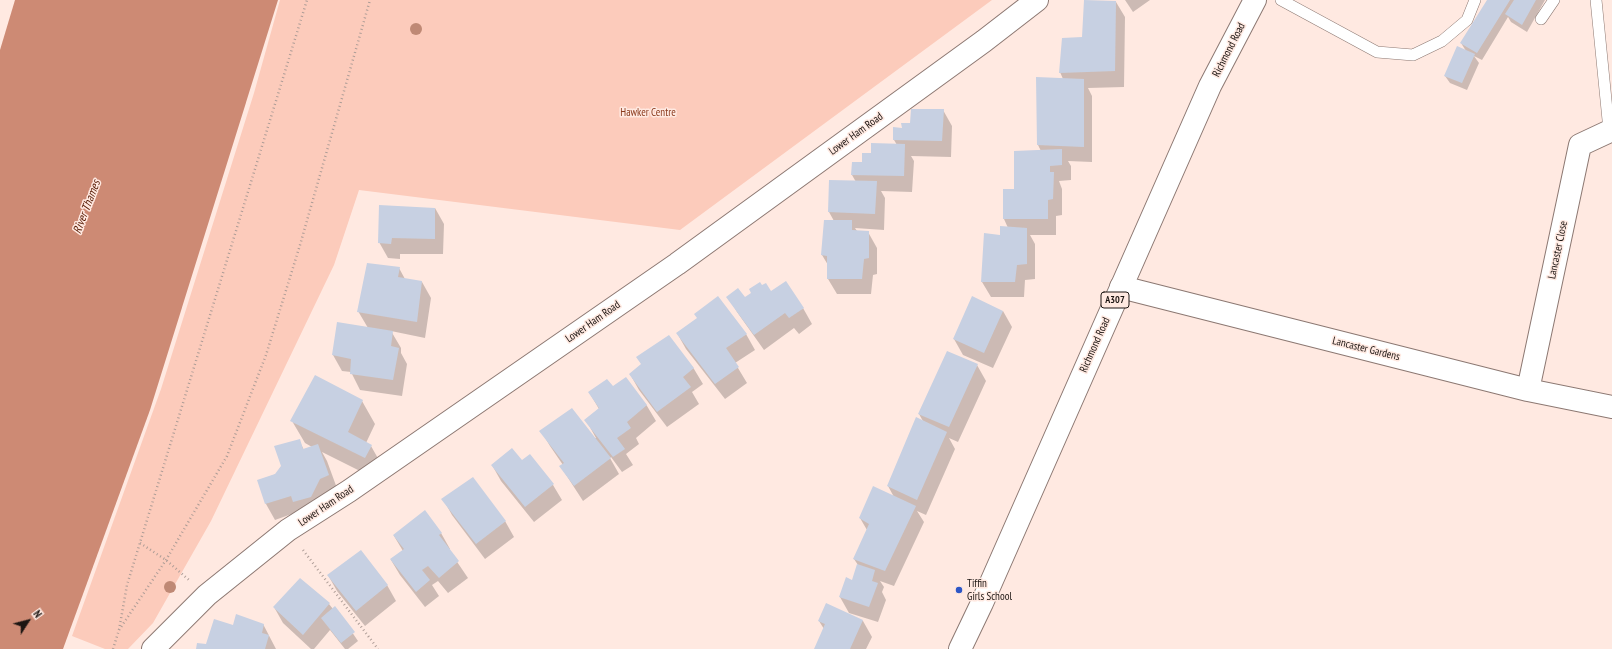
<!DOCTYPE html>
<style>
body{margin:0}
#map{position:relative;width:1612px;height:649px;overflow:hidden;background:#ffe9e1;font-family:"PT Sans Narrow",sans-serif}
canvas{display:block}
.north{position:absolute;left:8px;top:601px;width:40px;height:40px;-webkit-text-stroke:3px #ffe9e1;paint-order:stroke;rotate:54deg;font-size:11px;font-weight:700;line-height:16px;text-align:center;color:#1c1512}
.north::after{content:'';display:block;margin:auto;width:14px;height:18px;background:#1c1512;clip-path:polygon(50% 0,100% 100%,50% 72%,0 100%)}
</style>
<div id="map">
<canvas width="1612" height="649"></canvas>
<div class="north">N</div>
</div>
<script>
const context = document.querySelector('canvas').getContext('2d');
context.lineJoin = 'round';
function fill(path, color) { context.fillStyle = color; context.fill(path, 'evenodd'); }
const toPath = rows => new Path2D(rows.map(r => 'M' + r).join(''));
function stroke(path, color, width, dash) { context.strokeStyle = color; context.lineWidth = width; context.lineCap = dash ? 'butt' : 'round'; context.setLineDash(dash || []); context.stroke(path); }
function write(font, color, halo, rows, align = 'center') {
  context.font = font + ' "PT Sans Narrow",sans-serif'; context.lineWidth = 3; context.setLineDash([]); context.textBaseline = 'middle'; context.strokeStyle = halo; context.fillStyle = color; for (const [text, x, y, turn = 0] of rows) {
    context.save(); context.translate(x, y); context.rotate((+turn || 0) * Math.PI / 180); context.textAlign = isNaN(turn) ? turn : align; if (halo) context.strokeText(text, 0, 0); context.fillText(text, 0, 0); context.restore();
  }
}
const green = toPath([
 [280,0,992,0,680,230,359,190,334,265,211,521,153,623,128,649,105,649,72,636,161,389,254,93]
]);
const water = toPath([
 [15,0,278,0,150,410,63,649,0,649,0,50]
]);
const shadow = toPath([
 [1125,0,1150,0,1133,12],
 [1488,0,1545,0,1527,32,1511,22,1508,17,1482,60,1474,56,1479,63,1467,90,1450,83,1445,76,1466,51,1461,43],
 [1116,2,1125,17,1124,87,1088,88,1092,96,1092,162,1068,161,1071,166,1071,180,1059,181,1062,189,1062,215,1056,216,1056,235,1030,235,1035,244,1035,279,1025,280,1024,297,991,297,982,282,1001,236,1008,228,1004,219,1004,190,1015,190,1041,151,1038,145,1063,79,1060,72,1083,38],
 [943,110,952,126,951,157,911,156,914,161,912,192,881,191,885,198,884,230,855,228,857,231,868,232,877,248,877,274,873,275,871,294,837,294,828,279,828,265,822,255,834,221,829,212,856,182,852,175,872,154,897,145,894,140,894,128,903,129],
 [435,208,444,224,443,254,400,254,400,259,388,258,379,242],
 [399,268,405,279,422,282,431,298,425,338,391,331,401,348,401,353,407,364,402,396,360,390,351,372,342,371,333,355,368,328,358,311],
 [770,292,803,308,812,324,799,334,794,328,764,350,737,312,728,297,744,298],
 [1003,311,1012,327,993,368,963,355,954,339],
 [677,333,746,334,755,350,735,363,747,383,725,399,686,349],
 [669,337,694,369,703,384,692,392,699,404,667,427,639,390,630,374,642,365],
 [977,365,986,381,958,442,949,438,955,449,926,515,917,511,924,522,894,586,880,581,884,587,882,592,886,600,878,622,849,613,840,597,853,581,858,565,854,559,867,530,860,518,894,497,888,486,924,423,919,414],
 [626,378,647,406,656,421,636,438,639,444,626,454,633,465,622,472,611,457,610,458,619,474,583,501,561,467,563,465,550,446,541,431,595,438,596,438,586,420,599,409,589,392,612,388],
 [362,401,375,424,366,443,371,446,384,469,378,480,322,452,327,461,338,491,300,511,275,520,266,504,259,481,276,474,299,440,304,450,312,447,305,443,292,421],
 [530,455,553,485,562,500,534,522,501,481,492,465,522,461],
 [443,499,505,521,514,537,485,559,452,515],
 [441,533,450,549,449,550,468,578,448,593,438,581,432,585,439,596,425,607,400,575,391,560,403,551,394,536],
 [328,575,387,585,396,601,365,626,337,591],
 [300,579,329,604,333,609,335,607,358,641,348,649,345,649,330,630,314,649,311,649,283,623,274,607],
 [827,605,863,621,872,637,866,649,815,649,824,629,819,621],
 [263,624,276,649,197,649,206,646,233,626]
]);
const building = toPath([
 [1084,0,1116,1,1115,71,1059,73,1062,38,1082,37],
 [1487,0,1510,0,1477,53,1460,43],
 [1514,0,1536,0,1522,25,1505,14],
 [1457,46,1475,54,1462,83,1444,76],
 [1036,77,1084,79,1084,147,1037,145],
 [911,109,944,109,942,141,893,140,893,127,902,128,901,123,910,123],
 [871,143,905,144,904,176,851,175,852,162,862,162,862,153,871,153],
 [1062,149,1062,165,1050,166,1050,172,1054,172,1053,199,1048,200,1048,219,1003,219,1003,189,1014,189,1014,151],
 [829,180,877,181,875,214,828,212],
 [379,205,435,208,435,239,392,238,391,244,378,243],
 [824,220,852,220,852,230,869,231,869,258,864,259,862,279,827,279,827,256,821,255],
 [1000,226,1027,228,1027,264,1017,265,1015,282,981,282,984,233,1000,235],
 [367,263,400,267,398,277,422,281,417,322,357,312],
 [786,281,804,308,789,318,785,313,754,335,726,297,738,288,745,297,751,293,749,289,760,282,762,285,766,283,771,291],
 [718,296,747,334,726,348,739,367,715,384,676,333,697,318,694,314],
 [972,296,1003,311,984,353,953,339],
 [337,322,393,331,391,346,399,348,393,380,350,374,351,359,332,355],
 [669,335,694,368,683,377,691,387,657,412,629,374,641,364,636,357],
 [947,351,978,364,949,427,918,414],
 [315,375,363,400,348,432,372,445,365,458,290,421],
 [626,377,647,405,627,422,631,428,617,438,625,449,613,457,584,420,599,408,588,392,607,379,613,386],
 [572,408,611,458,574,486,559,466,564,463,539,431],
 [916,417,947,432,917,500,887,486],
 [300,439,303,449,318,444,329,475,320,479,311,497,293,502,291,496,265,504,257,480,275,474,281,466,274,446],
 [512,448,522,460,530,454,554,484,525,507,491,465],
 [473,477,506,521,476,544,441,499],
 [873,486,916,506,885,571,853,559,869,524,859,518],
 [425,510,442,533,439,535,459,561,439,578,428,566,422,570,430,580,416,592,390,559,404,549,393,535],
 [361,550,388,585,356,611,327,575],
 [857,564,875,570,872,581,878,583,869,607,839,597,846,577,852,580],
 [300,578,330,603,303,635,273,607],
 [826,603,863,620,850,649,814,649,825,624,818,621],
 [335,606,355,632,341,643,321,618],
 [236,614,264,624,262,633,269,635,265,649,196,649,197,643,206,644,214,619,233,625]
]);
const path = toPath([
 [140,543,166,560,189,580],
 [303,550,378,649],
 [119,630,166,560,227,456,266,355,300,245,370,0],
 [113,649,119,630,127,585,307,0]
]);
const lane = toPath([
 [1281,0,1377,52,1413,55,1442,41,1467,20,1475,0],
 [1596,0,1609,130],
 [1541,19,1554,0]
]);
const street = toPath([
 [1121,287,1528,390,1612,407],
 [1528,390,1580,145,1612,130],
 [153,649,207,595,288,530,349,491,677,264,984,41,1037,0]
]);
const primary = toPath([
 [960,649,982,603,1210,86,1255,0]
]);
const trees = [
 [416,29],
 [170,587]
];
const markers = [
 [959,590,4,"#2d56c6"]
];
const shields = [
 [1115,300,28]
];
const shieldNames = [
 ["A307",1115,300]
];
const streetNames = [
 ["Richmond Road",1229,50,-63],
 ["Lower Ham Road",856,134,-36],
 ["Lancaster Close",1558,250,-78],
 ["Lower Ham Road",593,322,-35],
 ["Richmond Road",1095,345,-66],
 ["Lancaster Gardens",1366,349,14],
 ["Lower Ham Road",326,506,-34]
];
const parkNames = [
 ["Hawker Centre",648,113]
];
const poiNames = [
 ["Tiffin",967,584],
 ["Girls School",967,597]
];
const waterNames = [
 ["River Thames",87,207,-69]
];
fill(green, '#fccbbb');
fill(water, '#cd8a74');
fill(shadow, '#0003');
fill(building, '#c7d0e2');
stroke(lane, '#8c7872', 12);
stroke(street, '#8c7872', 24);
stroke(primary, '#8c7872', 24);
stroke(path, '#ae9d97', 2.5, [1, 3]);
stroke(lane, '#fff', 11);
stroke(street, '#fff', 22);
stroke(primary, '#fff', 22);
context.fillStyle = '#bf8975';
for (const [x, y] of trees) { context.beginPath(); context.arc(x, y, 6, 0, 2 * Math.PI); context.fill(); }
for (const [x, y, r, color] of markers) { const dot = new Path2D(); dot.arc(x, y, r, 0, 2 * Math.PI); context.fillStyle = color; context.fill(dot); stroke(dot, '#ffe9e1', 1.5); }
for (const [x, y, w] of shields) { const box = new Path2D(); box.roundRect(x - w / 2, y - 8, w, 16, 3); context.fillStyle = '#ffe9e1'; context.fill(box); stroke(box, '#1c1512', 1); }
write('bold 10px', '#1c1512', null, shieldNames);
write('11px', '#1c1512', '#ffe9e1', streetNames);
write('11px', '#8b3a1d', '#ffe9e1', parkNames);
write('11px', '#1c1512', '#ffe9e1', poiNames, 'left');
write('italic 12px', '#591d06', '#ffe9e1', waterNames);
</script>
